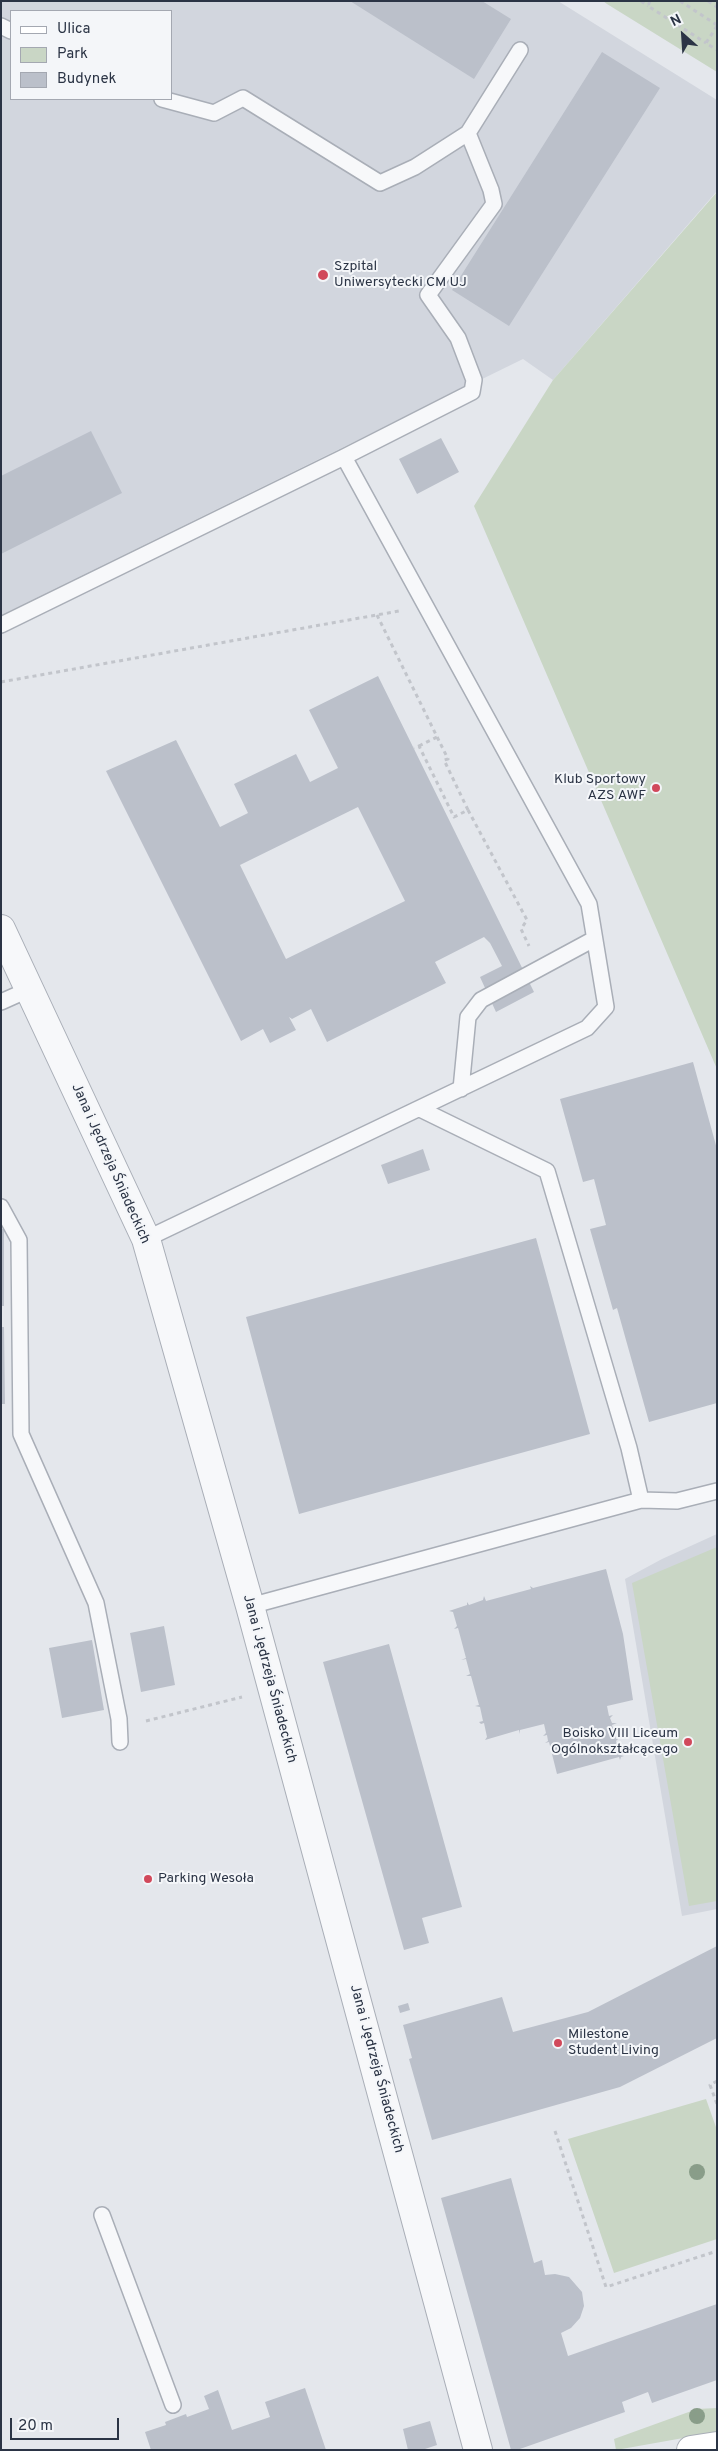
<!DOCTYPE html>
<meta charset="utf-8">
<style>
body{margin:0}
#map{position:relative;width:718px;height:2451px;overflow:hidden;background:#e4e7ec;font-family:Overpass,sans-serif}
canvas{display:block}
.frame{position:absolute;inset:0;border:2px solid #2b3445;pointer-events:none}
.legend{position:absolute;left:10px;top:10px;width:162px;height:90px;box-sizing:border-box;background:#f4f6f9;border:1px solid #a4a8b1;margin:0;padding:6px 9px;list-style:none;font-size:15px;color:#2b3445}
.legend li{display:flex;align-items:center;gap:10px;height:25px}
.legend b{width:25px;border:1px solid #a4a8b1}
.north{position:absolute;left:658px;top:10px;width:50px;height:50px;-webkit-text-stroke:4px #f4f6f9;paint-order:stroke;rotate:334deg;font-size:14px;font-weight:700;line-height:20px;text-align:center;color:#2b3445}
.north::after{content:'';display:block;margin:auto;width:18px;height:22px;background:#2b3445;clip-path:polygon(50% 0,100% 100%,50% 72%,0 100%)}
.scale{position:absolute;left:10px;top:2418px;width:109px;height:22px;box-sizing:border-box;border:2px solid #2b3445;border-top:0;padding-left:6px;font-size:15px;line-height:18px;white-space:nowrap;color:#2b3445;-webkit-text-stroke:4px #f4f6f9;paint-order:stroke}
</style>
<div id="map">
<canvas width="718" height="2451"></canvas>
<div class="frame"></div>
<ul class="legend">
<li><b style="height:6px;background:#fff"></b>Ulica</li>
<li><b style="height:14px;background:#c9d6c5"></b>Park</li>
<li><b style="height:14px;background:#bbc0ca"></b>Budynek</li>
</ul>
<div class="north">N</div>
<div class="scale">20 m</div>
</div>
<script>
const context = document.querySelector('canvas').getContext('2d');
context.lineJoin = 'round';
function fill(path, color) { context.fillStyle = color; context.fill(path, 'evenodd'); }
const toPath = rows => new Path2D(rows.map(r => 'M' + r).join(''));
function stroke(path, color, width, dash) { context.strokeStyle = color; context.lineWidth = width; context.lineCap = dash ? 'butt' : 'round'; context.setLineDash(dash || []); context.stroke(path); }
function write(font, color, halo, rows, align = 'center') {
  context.font = font + ' Overpass,sans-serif'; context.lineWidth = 4; context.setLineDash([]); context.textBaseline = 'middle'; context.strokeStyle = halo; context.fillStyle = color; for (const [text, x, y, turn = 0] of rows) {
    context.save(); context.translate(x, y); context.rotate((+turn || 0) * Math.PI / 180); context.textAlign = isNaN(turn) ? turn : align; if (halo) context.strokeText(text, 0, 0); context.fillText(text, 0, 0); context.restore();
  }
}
const built = toPath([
 [1,1,558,1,717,100,717,191,553,380,523,359,1,615],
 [11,11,171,11,171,99,11,99],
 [717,1534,717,1909,682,1916,625,1579,662,1559]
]);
const green = toPath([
 [603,1,717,1,717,72,607,4],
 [717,192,717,1069,474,506,553,380],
 [717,1547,717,1901,689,1906,632,1583],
 [706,2099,717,2130,717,2239,614,2273,568,2139],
 [717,2408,717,2432,616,2450,614,2439,697,2409]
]);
const building = toPath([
 [350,1,482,1,511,19,474,79],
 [602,52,660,88,509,326,452,290],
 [91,431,122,493,1,554,1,476],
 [441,438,459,472,417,494,399,459],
 [378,676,534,992,496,1012,480,977,502,966,490,943,484,937,435,962,446,983,327,1042,311,1009,292,1019,289,1017,296,1030,270,1043,263,1029,241,1041,106,771,176,740,220,827,248,813,234,784,296,754,310,782,338,768,309,710],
 [358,807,405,901,286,959,240,865],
 [693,1062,717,1149,717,1403,649,1422,617,1308,613,1310,590,1229,606,1225,594,1179,583,1182,560,1099],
 [423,1149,430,1170,388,1184,381,1165],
 [1,1229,4,1229,4,1306,1,1306],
 [536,1238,590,1434,299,1514,246,1317],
 [1,1327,4,1327,5,1404,1,1404],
 [606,1569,623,1634,633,1700,607,1706,609,1716,613,1715,610,1718,612,1723,617,1723,612,1725,616,1739,619,1738,616,1741,620,1755,624,1756,621,1757,620,1760,619,1757,557,1774,549,1742,545,1743,548,1741,547,1735,543,1736,546,1733,544,1724,520,1730,520,1734,519,1730,485,1740,487,1737,484,1723,481,1724,479,1722,483,1721,480,1707,475,1706,479,1705,471,1676,466,1676,470,1674,466,1659,461,1660,466,1658,458,1628,454,1629,457,1626,453,1612,449,1611,467,1605,467,1602,469,1605,483,1600,484,1596,486,1601,531,1589,530,1586,533,1588],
 [164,1626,175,1685,141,1692,130,1633],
 [92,1640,104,1710,62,1718,49,1648],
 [389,1644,462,1907,422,1918,429,1943,404,1950,323,1662],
 [717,1946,717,2038,620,2087,432,2140,409,2059,412,2058,403,2025,502,1997,513,2032,588,2012],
 [408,2003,410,2010,400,2013,398,2006],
 [511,2178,534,2263,542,2260,545,2275,555,2274,569,2277,582,2292,584,2306,580,2318,571,2328,561,2333,568,2356,717,2304,717,2380,652,2403,648,2392,622,2402,625,2412,517,2450,511,2450,441,2198],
 [305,2388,326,2450,151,2450,145,2432,166,2425,165,2422,186,2414,187,2417,209,2409,204,2396,218,2390,232,2430,270,2417,265,2402],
 [430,2421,437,2445,422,2450,408,2450,403,2429]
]);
const path = toPath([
 [641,1,648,6],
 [650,1,648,6,706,43],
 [680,1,717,25],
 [708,1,717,7],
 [717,26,706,43,717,50],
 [377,615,448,759,444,760,468,810,454,817,419,746,414,748],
 [1,682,399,611],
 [419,746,437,737],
 [468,810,527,920,521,929,529,946],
 [146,1721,242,1697],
 [717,2081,710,2085,717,2104],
 [555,2131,606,2287,717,2251]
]);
const lane = toPath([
 [1,26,11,31],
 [162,99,214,113,243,98,380,183,415,167,468,133,520,50],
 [1,625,344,457,472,392,474,380,458,338,428,295,494,204,491,190,468,133],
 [1,1002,30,989],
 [461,1089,468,1017,481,1000,594,939],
 [420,1109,547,1171,629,1448,641,1500],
 [1,1207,19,1240,21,1434,96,1603,119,1719,120,1742],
 [146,1239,587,1028,606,1007,589,904,344,457],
 [250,1606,641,1500,677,1501,717,1491],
 [102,2215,173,2405]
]);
const street = toPath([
 [1,929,146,1239,250,1606,478,2450]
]);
const secondary = toPath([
 [691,2450,717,2446]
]);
const trees = [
 [697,2172],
 [697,2416]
];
const markers = [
 [323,275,6,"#d1495b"],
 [656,788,5,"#d1495b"],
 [688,1742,5,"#d1495b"],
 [148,1879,5,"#d1495b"],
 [558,2043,5,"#d1495b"]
];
const poiNames = [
 ["Szpital",334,267],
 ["Uniwersytecki CM UJ",334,283],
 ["Klub Sportowy",646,780,"right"],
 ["AZS AWF",646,796,"right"],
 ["Boisko VIII Liceum",678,1734,"right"],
 ["Ogólnokształcącego",678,1750,"right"],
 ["Parking Wesoła",158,1879],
 ["Milestone",568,2035],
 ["Student Living",568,2051]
];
const streetNames = [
 ["Jana i Jędrzeja Śniadeckich",110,1164,66],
 ["Jana i Jędrzeja Śniadeckich",269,1679,75],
 ["Jana i Jędrzeja Śniadeckich",376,2069,75]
];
fill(built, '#d2d6de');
fill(green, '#c9d6c5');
fill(building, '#bbc0ca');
stroke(lane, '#a9aeb7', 18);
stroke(street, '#a9aeb7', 30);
stroke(secondary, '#a9aeb7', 30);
stroke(path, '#c2c5cb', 3, [4, 4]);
stroke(lane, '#f7f8fa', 15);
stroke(street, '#f7f8fa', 28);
stroke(secondary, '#fff', 28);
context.fillStyle = '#899d89';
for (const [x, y] of trees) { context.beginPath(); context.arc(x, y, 8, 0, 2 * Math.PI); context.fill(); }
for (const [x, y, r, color] of markers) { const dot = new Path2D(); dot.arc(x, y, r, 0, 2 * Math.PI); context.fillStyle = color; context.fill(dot); stroke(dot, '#f4f6f9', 2); }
write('14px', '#2b3445', '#f4f6f9', poiNames, 'left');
write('14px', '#2b3445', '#f4f6f9', streetNames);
</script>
